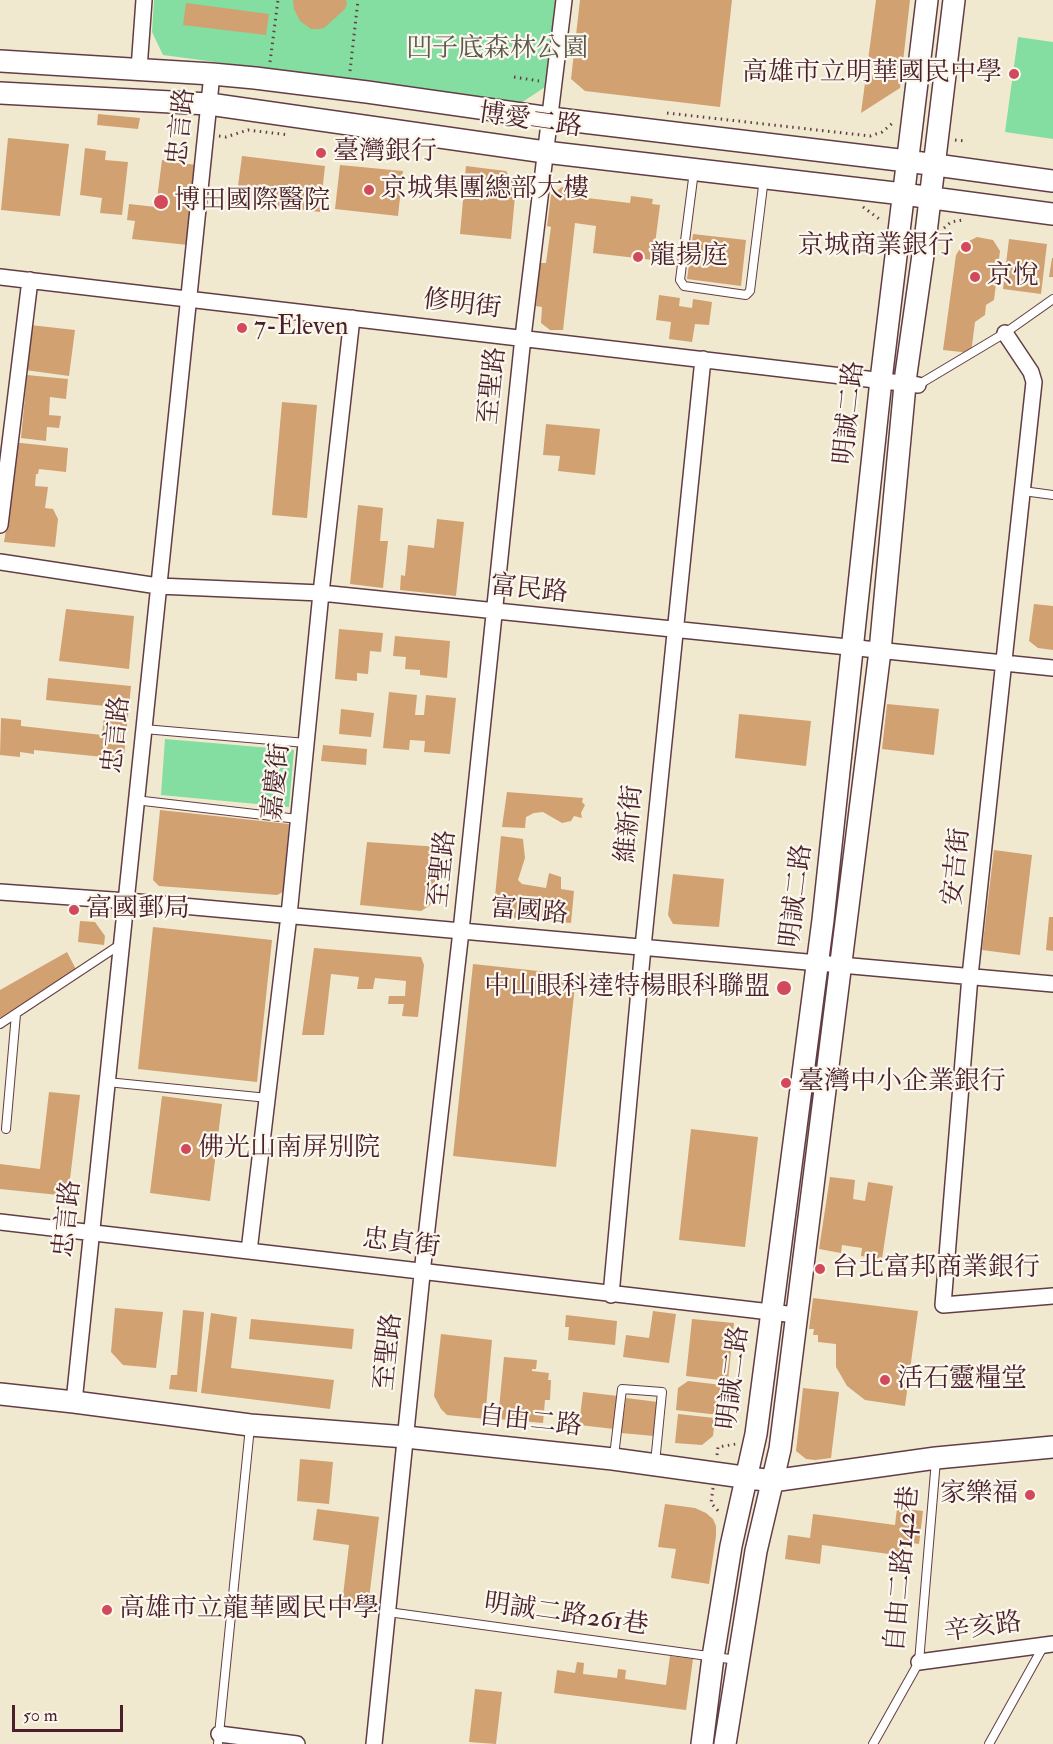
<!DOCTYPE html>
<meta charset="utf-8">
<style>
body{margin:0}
#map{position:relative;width:1053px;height:1744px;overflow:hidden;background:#f0e9d0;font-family:"IM FELL Double Pica",serif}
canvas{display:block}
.scale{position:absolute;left:12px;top:1705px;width:111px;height:27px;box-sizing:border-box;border:3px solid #4a1f2b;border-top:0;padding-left:8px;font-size:18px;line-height:21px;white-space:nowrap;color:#4a1f2b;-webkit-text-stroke:4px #fbf7ec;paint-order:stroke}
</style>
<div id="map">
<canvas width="1053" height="1744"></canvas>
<div class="scale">50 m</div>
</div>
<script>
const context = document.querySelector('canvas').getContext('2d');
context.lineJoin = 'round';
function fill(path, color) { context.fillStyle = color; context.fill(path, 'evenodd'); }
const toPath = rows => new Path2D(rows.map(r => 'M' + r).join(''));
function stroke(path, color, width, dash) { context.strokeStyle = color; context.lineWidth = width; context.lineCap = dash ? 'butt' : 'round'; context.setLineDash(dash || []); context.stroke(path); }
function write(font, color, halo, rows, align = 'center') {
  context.font = font + ' "IM FELL Double Pica","Noto Serif TC",serif'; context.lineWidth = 4.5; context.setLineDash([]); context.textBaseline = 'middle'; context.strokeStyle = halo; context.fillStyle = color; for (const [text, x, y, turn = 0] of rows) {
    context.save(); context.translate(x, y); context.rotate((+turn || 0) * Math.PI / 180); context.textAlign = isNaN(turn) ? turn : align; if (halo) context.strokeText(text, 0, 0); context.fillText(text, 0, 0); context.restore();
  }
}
const green = toPath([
 [154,0,556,0,545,87,521,103,163,55,152,32],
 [1018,37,1053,42,1053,139,1005,132],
 [165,739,294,750,289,807,161,795]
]);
const building = toPath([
 [293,0,346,0,347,4,345,9,324,28,319,29,311,29,300,21,294,9],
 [580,0,732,0,720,107,585,91,571,79],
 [876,0,910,0,900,88,861,113],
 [186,3,269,14,266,35,183,25],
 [98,114,140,118,138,129,97,125],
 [8,138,69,144,60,216,1,210],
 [85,148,106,151,105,160,128,162,122,215,100,213,102,198,80,195],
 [242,156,325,166,320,212,236,201],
 [162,160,196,165,188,245,132,239,135,221,127,220,129,204,156,207],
 [340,165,403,171,398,216,335,209],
 [466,166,506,171,516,186,511,239,460,234],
 [562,187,589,190,587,198,630,203,631,196,653,199,652,204,660,205,653,260,593,253,596,226,575,223,563,330,550,330,541,323,542,307,536,306,540,263,546,263,551,227,547,226,551,195],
 [693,234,746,240,741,286,687,279],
 [977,237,993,240,1000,251,994,300,986,305,985,315,975,322,971,353,943,350,956,255,963,244],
 [1009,239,1047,244,1041,294,1003,289],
 [1052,258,1053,258,1053,277,1049,277],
 [659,295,680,298,679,306,692,308,693,299,712,302,709,325,695,324,692,342,669,339,671,322,656,320],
 [30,325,75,330,69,376,25,370],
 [27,375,68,379,66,399,50,397,49,415,61,416,59,428,47,427,46,441,21,438],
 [282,402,317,405,307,518,272,515],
 [546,424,600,429,595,475,558,471,560,456,543,455],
 [12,442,68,448,66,472,39,469,38,474,36,474,35,486,48,487,45,508,53,509,58,519,55,547,4,542,6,530,2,530],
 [358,505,383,508,380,541,388,541,383,588,350,584],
 [437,519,464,522,456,596,400,590,401,575,405,576,408,545,434,548],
 [1034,604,1053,606,1053,650,1038,648,1029,641],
 [66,609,134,616,129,669,59,661],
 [339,629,383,633,381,652,370,651,368,674,357,673,357,681,335,679],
 [395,636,450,641,447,678,420,675,420,670,405,669,406,657,393,656],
 [48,678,131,686,123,765,103,763,103,757,34,750,34,754,20,752,20,757,0,755,1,718,21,720,21,726,102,735,105,706,46,700],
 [389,692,417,695,415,715,424,715,426,695,456,698,450,754,424,752,425,741,410,740,409,750,383,748],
 [887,704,939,709,934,755,882,749],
 [341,709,374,713,371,737,339,734],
 [739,714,811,721,806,766,735,758],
 [323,745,367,749,366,765,321,761],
 [507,792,583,798,582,802,585,805,581,813,582,818,574,816,571,821,562,823,543,812,534,813,526,817,525,828,502,827],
 [160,810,289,824,283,892,277,895,159,886,153,880],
 [501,836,523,839,525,858,518,880,522,884,546,888,549,873,561,877,561,889,574,891,571,923,514,918,514,908,494,906],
 [367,842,439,847,433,902,429,906,421,911,360,905],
 [994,850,1032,855,1020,955,982,950],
 [673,874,724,879,719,927,673,924,668,915],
 [1049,917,1053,917,1053,951,1046,950],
 [80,921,95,922,105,936,104,945,78,942],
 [153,927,272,940,257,1082,138,1069],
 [314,948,421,957,424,965,418,1017,402,1016,404,1004,388,1004,389,996,405,996,406,981,375,978,373,989,357,989,359,977,331,974,324,1035,302,1035],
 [67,952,80,977,3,1019,0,1017,0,990],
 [473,964,576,975,556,1167,453,1156],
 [49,1092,80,1095,68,1196,0,1189,0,1164,40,1169],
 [162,1096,222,1104,210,1201,150,1193],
 [691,1129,758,1137,745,1247,679,1240],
 [830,1177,855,1180,853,1199,865,1201,868,1182,893,1186,882,1259,861,1256,862,1248,842,1245,841,1253,819,1249],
 [813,1298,918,1311,905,1406,865,1400,847,1386,836,1367,836,1344,818,1342,818,1335,813,1335,814,1329,809,1329],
 [115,1308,163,1312,156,1368,123,1365,111,1352],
 [183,1310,204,1312,197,1392,169,1389,171,1375,177,1375],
 [653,1311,676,1314,669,1363,623,1357,626,1335,649,1338],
 [211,1313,237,1317,231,1368,334,1380,330,1409,201,1393],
 [566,1315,617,1321,615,1345,568,1340,569,1327,565,1327],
 [251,1319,354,1329,352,1349,249,1339],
 [692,1319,734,1323,728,1381,686,1376],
 [441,1334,492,1340,485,1419,447,1415,441,1409,434,1396],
 [504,1357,537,1360,536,1369,532,1369,532,1371,549,1373,548,1380,551,1380,550,1400,545,1400,543,1423,498,1419],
 [688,1381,730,1386,727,1416,676,1410,678,1388],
 [803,1388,839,1392,831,1458,815,1460,806,1459,796,1451],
 [583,1392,618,1396,614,1429,579,1425],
 [626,1398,658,1402,654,1436,621,1433],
 [678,1414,715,1418,713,1436,702,1445,675,1443],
 [300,1459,333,1462,329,1504,297,1501],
 [665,1504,695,1508,706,1513,713,1519,716,1526,716,1536,709,1584,671,1578,676,1549,658,1547],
 [897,1508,923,1511,919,1544,906,1542,904,1556,822,1545,820,1564,785,1559,788,1535,810,1538,813,1514,895,1525],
 [317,1509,379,1517,368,1607,342,1604,349,1545,313,1540],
 [670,1656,693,1659,686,1710,554,1693,557,1670,575,1673,577,1662,584,1663,583,1674,617,1678,618,1669,626,1670,625,1679,666,1685],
 [475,1689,502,1692,496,1744,469,1742]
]);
const path = toPath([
 [270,62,278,0],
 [350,71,358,0],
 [514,77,539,81],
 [667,113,870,136,882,132,894,122],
 [219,136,226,137,248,130,289,135],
 [955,140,965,141],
 [863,207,882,221],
 [944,228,951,222,962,220],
 [717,1455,718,1447,736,1444],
 [713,1488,711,1503,721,1514]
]);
const lane = toPath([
 [694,171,680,280,684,286,746,295,750,291,764,178],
 [918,385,1005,333,1053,299],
 [1023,491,1053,495],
 [144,729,306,743],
 [135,800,298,819],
 [0,1024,121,944],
 [107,1082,268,1098],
 [6,1129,16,1014],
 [614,1456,622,1389,662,1392,655,1463],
 [388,1612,737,1660],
 [218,1744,250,1427],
 [873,1744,919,1662,936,1460],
 [989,1744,1043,1647]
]);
const street = toPath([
 [139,69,144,0],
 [0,277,918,385],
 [1005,333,1031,372,1034,382,970,976,943,1305,1053,1296],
 [0,525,30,280],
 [0,562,158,586,321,593,1053,668],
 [0,892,127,901,1053,984],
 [0,1222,796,1315],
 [249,1251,289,915,321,593,352,318],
 [611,1295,643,947,703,359],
 [74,1402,212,74],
 [919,1662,1053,1644],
 [219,1734,297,1744],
 [374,1744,424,1255,461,931,523,337,564,0]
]);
const secondary = toPath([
 [0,61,212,74,255,78,367,92,550,118,907,161,1053,181],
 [0,93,209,104,545,152,903,194,1053,214],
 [0,1394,74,1402,250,1425,406,1437,613,1459,772,1481,936,1458,1053,1447],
 [702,1744,713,1657,731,1546,756,1434,823,920,881,380,927,0],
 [725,1744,756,1551,780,1449,880,651,906,374,925,241,954,0]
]);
const markers = [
 [1014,74,6,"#d1495b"],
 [321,153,6,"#d1495b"],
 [369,190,6,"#d1495b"],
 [161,202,8,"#d1495b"],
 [966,247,6,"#d1495b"],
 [638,257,6,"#d1495b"],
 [975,277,6,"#d1495b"],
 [242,328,6,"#d1495b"],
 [74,910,6,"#d1495b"],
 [784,988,8,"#d1495b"],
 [786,1083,6,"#d1495b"],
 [186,1149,6,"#d1495b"],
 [820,1269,6,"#d1495b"],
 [885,1380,6,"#d1495b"],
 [1030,1495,6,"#d1495b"],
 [107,1610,6,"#d1495b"]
];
const parkNames = [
 ["凹子底森林公園",497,50]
];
const poiNames = [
 ["高雄市立明華國民中學",1002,74,"right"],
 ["臺灣銀行",333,153],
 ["京城集團總部大樓",381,190],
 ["博田國際醫院",174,202],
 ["京城商業銀行",954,247,"right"],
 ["龍揚庭",650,257],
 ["京悅",987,277],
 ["7-Eleven",254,328],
 ["富國郵局",86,910],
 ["中山眼科達特楊眼科聯盟",770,988,"right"],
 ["臺灣中小企業銀行",798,1083],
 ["佛光山南屏別院",198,1149],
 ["台北富邦商業銀行",832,1269],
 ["活石靈糧堂",897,1380],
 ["家樂福",1018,1495,"right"],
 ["高雄市立龍華國民中學",119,1610]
];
const streetNames = [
 ["博愛二路",530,122,8],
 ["忠言路",183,127,-84],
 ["修明街",462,306,7],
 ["至聖路",494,386,-84],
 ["明誠二路",851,413,-84],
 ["富民路",529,591,6],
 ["忠言路",118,735,-84],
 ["嘉慶街",278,782,-84],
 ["維新街",631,824,-84],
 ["安吉街",958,867,-84],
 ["至聖路",444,869,-84],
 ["明誠二路",798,896,-83],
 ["富國路",529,913,5],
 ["忠言路",69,1219,-84],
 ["忠貞街",401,1245,7],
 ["至聖路",390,1352,-84],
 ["明誠二路",735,1378,-83],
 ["自由二路",530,1423,6],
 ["自由二路142巷",904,1569,-85],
 ["明誠二路261巷",566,1616,8],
 ["辛亥路",983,1629,-8]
];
fill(green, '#84dda1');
fill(building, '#d1a171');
stroke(lane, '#633d44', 10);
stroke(street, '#633d44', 18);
stroke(secondary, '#633d44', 24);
stroke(path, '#633d44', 3, [1.5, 4.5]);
stroke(lane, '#fff', 8);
stroke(street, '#fff', 15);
stroke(secondary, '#fff', 21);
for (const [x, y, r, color] of markers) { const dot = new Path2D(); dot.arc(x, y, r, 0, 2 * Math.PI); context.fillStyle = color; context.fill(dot); stroke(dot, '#fbf7ec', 2); }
write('26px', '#5b584e', '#fbf7ec', parkNames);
write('26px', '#4a1f2b', '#fbf7ec', poiNames, 'left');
write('26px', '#4a1f2b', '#fbf7ec', streetNames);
</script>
